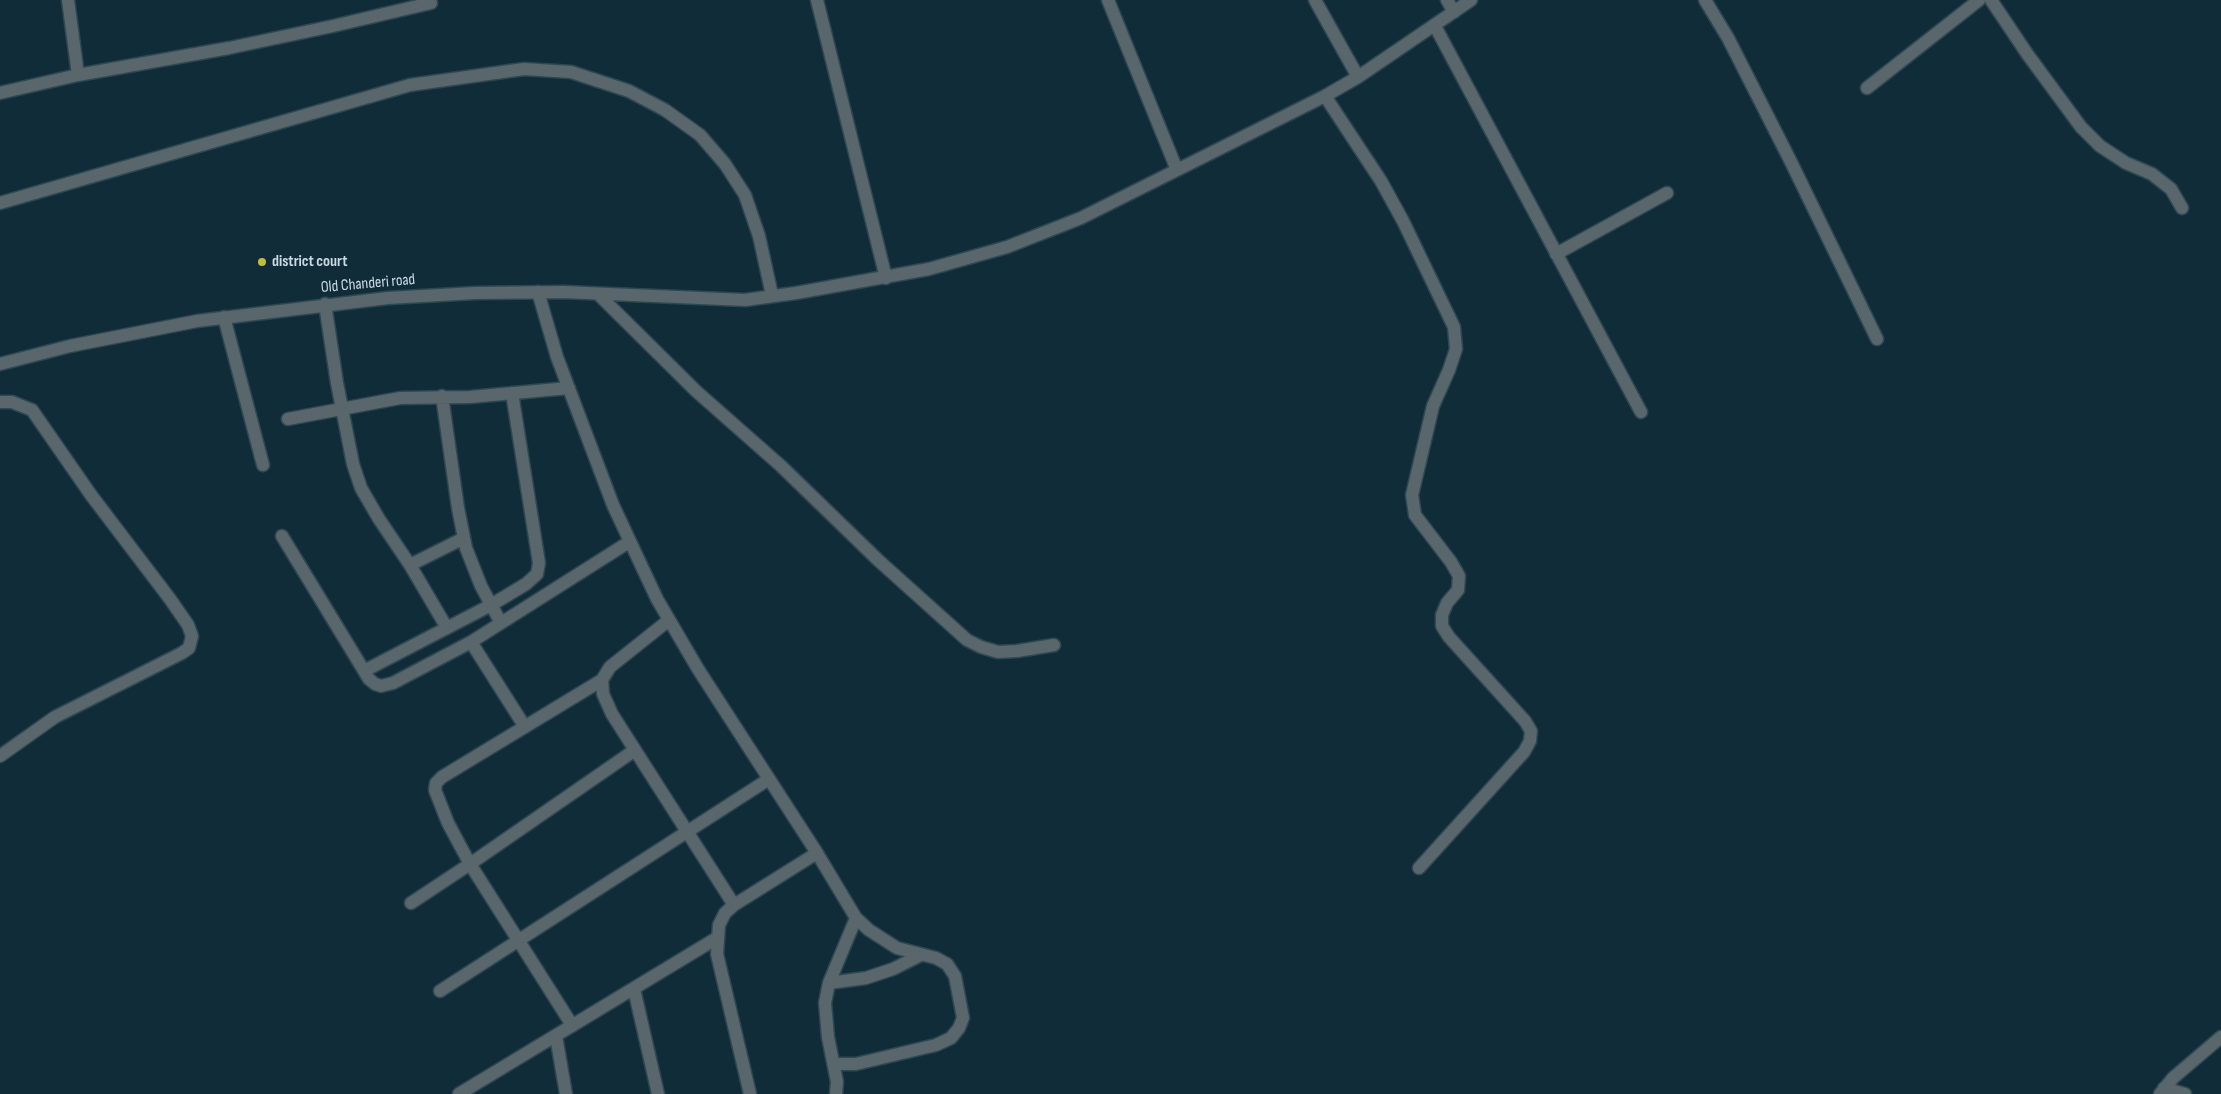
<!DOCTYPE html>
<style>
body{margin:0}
canvas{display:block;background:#102c38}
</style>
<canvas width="2221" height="1094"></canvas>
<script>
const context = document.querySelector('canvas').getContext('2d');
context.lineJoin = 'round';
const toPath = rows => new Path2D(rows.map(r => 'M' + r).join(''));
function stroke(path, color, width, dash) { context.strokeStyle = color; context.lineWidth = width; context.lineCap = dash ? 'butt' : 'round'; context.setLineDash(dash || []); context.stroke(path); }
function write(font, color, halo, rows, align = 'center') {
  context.font = font + ' "Sofia Sans Condensed",sans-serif'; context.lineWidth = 4.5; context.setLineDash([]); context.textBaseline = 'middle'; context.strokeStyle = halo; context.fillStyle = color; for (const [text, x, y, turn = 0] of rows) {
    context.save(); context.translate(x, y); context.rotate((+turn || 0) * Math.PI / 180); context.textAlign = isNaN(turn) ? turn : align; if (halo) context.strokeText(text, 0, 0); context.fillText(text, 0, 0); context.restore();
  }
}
const minor = toPath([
 [68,0,78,75],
 [817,0,886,278],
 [1108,0,1177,170],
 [1315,0,1358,77],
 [1447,0,1454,12],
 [1705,0,1728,38,1791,162,1877,339],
 [1991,0,2028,55,2081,127,2100,146,2126,163,2152,174,2171,189,2182,208],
 [1435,26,1641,412],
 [1867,88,1979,0],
 [0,93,78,75,229,48,333,26,431,3],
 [1325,96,1381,181,1403,221,1454,327,1456,349,1449,370,1433,406,1412,495,1415,515,1451,562,1459,576,1458,590,1447,603,1442,615,1442,626,1449,637,1525,721,1531,731,1530,741,1524,752,1419,868],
 [0,203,410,85,524,69,571,72,629,91,665,110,700,135,725,164,745,195,759,236,772,295],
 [1556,254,1667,193],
 [538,292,557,357,613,505,657,599,698,669,817,853,856,918,869,930,897,948,936,958,947,964,955,976,963,1018,959,1028,951,1038,936,1045,856,1064,835,1064],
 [598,294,696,391,781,466,878,560,967,640,981,647,998,652,1017,651,1054,645],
 [325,304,337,383,353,464,361,488,379,519,410,565,447,628],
 [224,317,263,465],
 [0,364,70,346,197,321,388,298,475,293,564,292,745,300,796,293,929,269,1007,247,1081,218,1325,96,1358,77,1471,0],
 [442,396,458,508,466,548,481,586,501,623],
 [0,402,12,402,32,410,91,495,170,599,188,625,192,636,189,648,182,653,55,717,0,756],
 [288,419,400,398,470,397,569,388],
 [282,536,369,679,375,684,381,686,393,683,471,642,629,542],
 [410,565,464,538],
 [669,620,610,667,602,680,603,694,612,714,734,905],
 [471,642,525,727],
 [364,671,491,605,526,584,537,574,539,563,512,393],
 [411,903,470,864,635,750],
 [829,983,866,978,893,969,921,955],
 [634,989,658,1094],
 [440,991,769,779],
 [572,1025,470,864,448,823,435,790,436,783,442,777,602,680],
 [556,1036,566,1094],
 [2164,1088,2185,1094],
 [459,1094,717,938],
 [750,1094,717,954,719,925,725,913,734,905,817,853],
 [836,1094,837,1082,828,1037,825,1003,829,983,856,918],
 [2160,1094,2173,1078,2221,1037]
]);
const markers = [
 [262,262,5,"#c6bc3c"]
];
const poiNames = [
 ["district court",272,262]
];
const streetNames = [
 ["Old Chanderi road",368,284,-5]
];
stroke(minor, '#2e4853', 15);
stroke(minor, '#59666c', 12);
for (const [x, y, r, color] of markers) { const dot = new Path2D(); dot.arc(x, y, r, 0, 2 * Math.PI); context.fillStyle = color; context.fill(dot); stroke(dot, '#102c38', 2); }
write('bold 16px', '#cad9e2', '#102c38', poiNames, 'left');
write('16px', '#cad9e2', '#102c38', streetNames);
</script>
